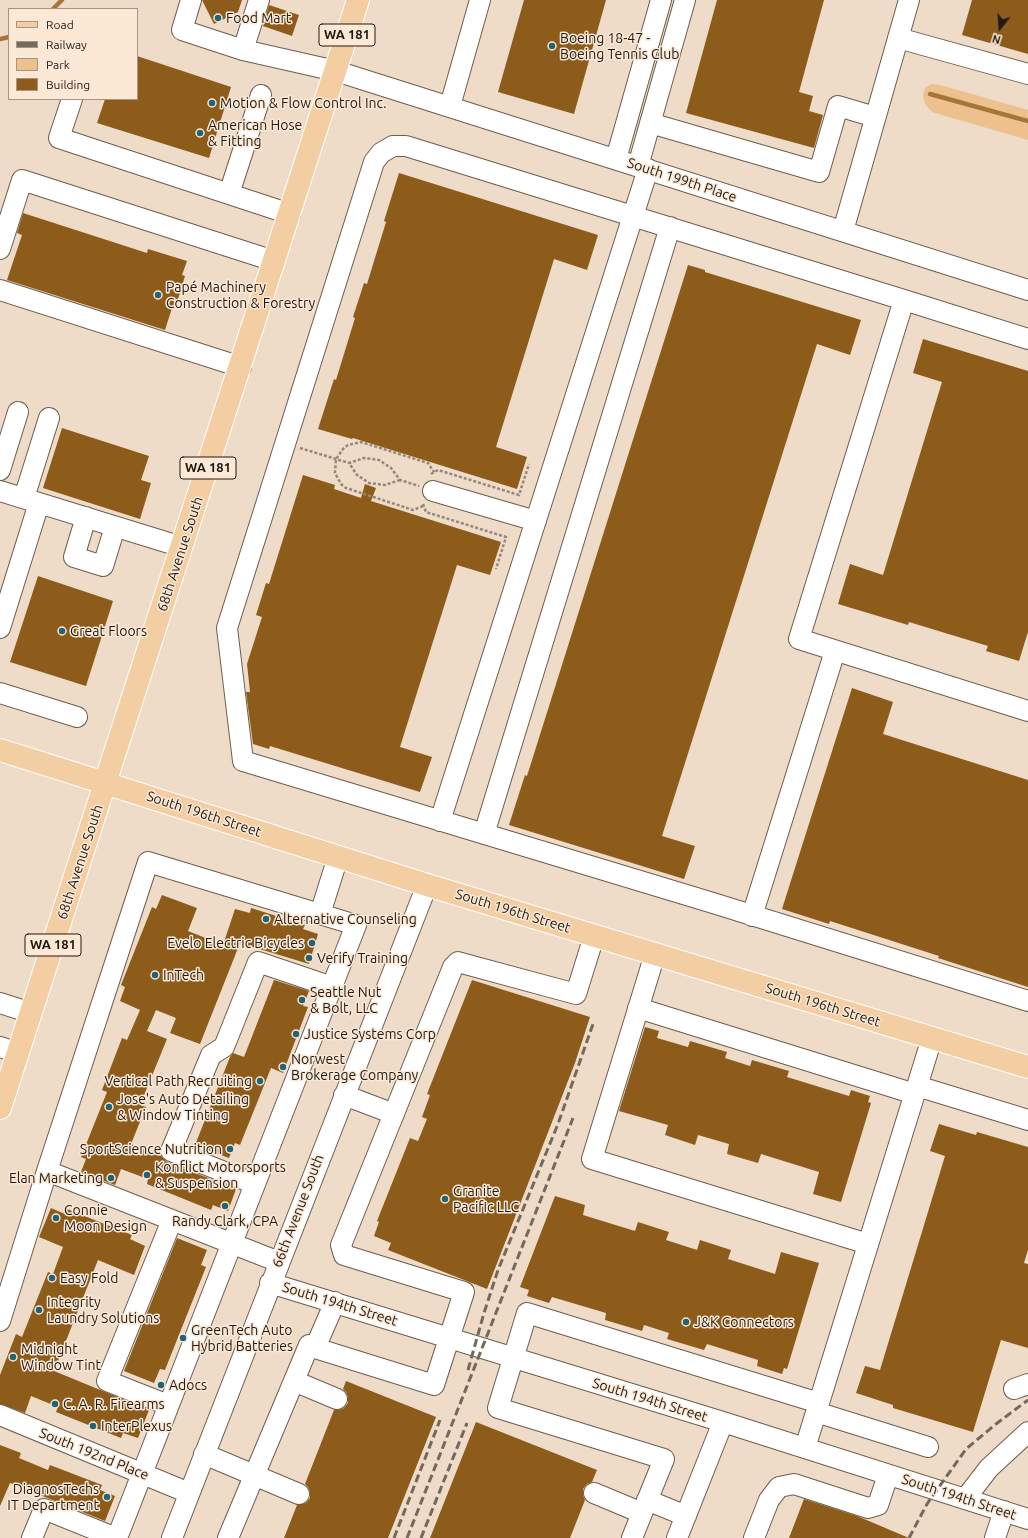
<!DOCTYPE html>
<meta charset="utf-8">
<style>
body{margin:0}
#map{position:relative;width:1028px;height:1538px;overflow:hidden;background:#eedbc8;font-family:Ubuntu,sans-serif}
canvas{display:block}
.legend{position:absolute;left:8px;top:8px;width:130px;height:92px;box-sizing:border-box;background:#fbe8d5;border:1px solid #a39587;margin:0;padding:5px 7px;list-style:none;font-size:12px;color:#201912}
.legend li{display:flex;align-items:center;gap:8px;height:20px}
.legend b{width:20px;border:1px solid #a39587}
.north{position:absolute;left:980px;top:8px;width:40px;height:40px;-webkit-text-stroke:3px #fbe8d5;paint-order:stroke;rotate:197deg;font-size:11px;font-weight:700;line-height:16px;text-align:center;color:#201912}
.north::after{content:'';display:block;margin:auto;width:14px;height:18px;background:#201912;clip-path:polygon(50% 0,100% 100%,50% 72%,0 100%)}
</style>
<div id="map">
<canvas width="1028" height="1538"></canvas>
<ul class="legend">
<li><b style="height:5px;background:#f4cea3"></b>Road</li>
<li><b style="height:5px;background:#74695d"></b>Railway</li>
<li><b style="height:11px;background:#eec08d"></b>Park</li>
<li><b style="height:11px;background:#8d5b1a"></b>Building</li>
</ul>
<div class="north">N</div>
</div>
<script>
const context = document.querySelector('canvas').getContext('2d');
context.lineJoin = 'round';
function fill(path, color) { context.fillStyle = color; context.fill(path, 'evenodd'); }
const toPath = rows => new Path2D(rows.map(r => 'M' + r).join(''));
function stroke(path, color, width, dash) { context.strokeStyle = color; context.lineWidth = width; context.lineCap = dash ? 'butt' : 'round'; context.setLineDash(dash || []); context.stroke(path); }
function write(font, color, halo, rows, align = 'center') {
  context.font = font + ' Ubuntu,sans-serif'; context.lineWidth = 3; context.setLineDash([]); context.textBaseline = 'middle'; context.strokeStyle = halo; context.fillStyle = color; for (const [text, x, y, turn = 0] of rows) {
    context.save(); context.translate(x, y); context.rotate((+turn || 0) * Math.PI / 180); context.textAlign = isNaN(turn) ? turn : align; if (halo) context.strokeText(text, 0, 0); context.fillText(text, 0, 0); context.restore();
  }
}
const green = toPath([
 [931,84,940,85,1028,110,1028,140,932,112,925,104,923,96,925,88]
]);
const stream = toPath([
 [53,9,62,0],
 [0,39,9,37],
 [930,94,1028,121]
]);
const building = toPath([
 [202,0,242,0,238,12,214,24],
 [524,0,606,0,574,114,498,92],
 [717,0,824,0,799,92,813,96,809,111,823,115,814,148,686,113],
 [972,0,1028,0,1028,54,962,35],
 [269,5,299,15,292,36,263,26],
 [137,56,231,87,209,158,97,123,105,99,137,99],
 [399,173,598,235,587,270,554,259,496,447,527,457,517,489,353,438,352,439,318,429,334,379,336,380,355,318,353,317,364,283,367,284,386,222,384,221],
 [23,213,147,253,148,249,187,261,182,275,185,276,175,309,172,308,165,330,7,280,22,235,17,233],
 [688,265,705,270,705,272,861,320,850,355,817,344,662,836,695,846,684,879,509,825,525,775,527,776],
 [923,339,1028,371,1028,632,1019,661,986,651,988,646,909,622,908,625,838,604,850,564,883,575,942,382,913,373],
 [62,428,149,456,141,480,151,483,140,519,43,488],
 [303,475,335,485,334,489,361,498,365,484,376,488,371,501,501,542,490,575,457,565,400,747,432,757,420,792,270,746,269,749,253,744,246,692,250,692,247,664,262,617,256,615,266,583,269,584],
 [38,576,113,601,86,686,10,662],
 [852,688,893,702,883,734,1028,780,1028,987,938,958,939,956,830,921,829,924,782,909],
 [162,895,197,908,188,931,223,945,235,909,250,913,251,908,305,925,303,929,318,934,309,964,240,943,200,1044,170,1033,176,1018,156,1010,147,1031,167,1039,140,1105,146,1107,131,1144,161,1156,167,1162,236,1189,228,1211,213,1205,211,1210,147,1184,148,1179,121,1169,115,1185,81,1172,86,1159,81,1157,107,1092,102,1090,122,1038,127,1040,140,1010,120,1001,125,987,121,985,152,907,156,909],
 [274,980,309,991,303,1006,308,1007,283,1073,271,1068,240,1145,235,1143,229,1158,195,1145,230,1057,233,1053,244,1057],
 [472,980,590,1017,575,1063,487,1289,388,1250,391,1243,374,1236,379,1222,377,1221,410,1138,418,1141,427,1119,422,1117,430,1095,427,1094],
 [645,1027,659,1031,657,1038,688,1047,690,1041,727,1052,725,1058,750,1066,752,1060,789,1071,787,1077,849,1096,851,1090,870,1096,868,1102,871,1103,841,1202,813,1194,819,1172,761,1154,758,1163,727,1154,729,1144,698,1135,695,1145,665,1135,668,1125,619,1111],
 [939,1124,976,1135,977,1132,1028,1147,1028,1250,1024,1263,1028,1264,1028,1348,1001,1340,973,1432,893,1408,893,1405,856,1393,865,1366,880,1370,945,1156,930,1151],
 [555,1196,585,1205,583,1215,635,1231,638,1222,669,1232,666,1240,697,1250,700,1240,731,1250,728,1259,775,1274,781,1252,819,1263,787,1369,784,1368,782,1374,757,1366,758,1360,707,1344,704,1350,667,1339,669,1333,644,1325,642,1331,605,1320,606,1313,552,1297,549,1303,527,1296,529,1290,520,1287],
 [51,1208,65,1214,67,1209,132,1235,130,1239,145,1246,134,1275,98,1260,54,1371,149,1410,138,1438,123,1433,121,1438,56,1412,58,1407,31,1396,25,1413,0,1404,0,1375,16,1334,22,1337,48,1272,53,1274,63,1247,39,1237],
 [177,1238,207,1250,201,1265,206,1267,165,1370,160,1369,154,1383,124,1371],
 [346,1381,436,1417,388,1538,284,1538,297,1505,306,1503,310,1498,310,1492,308,1487,305,1484,334,1410,339,1410,344,1408,348,1403,348,1397,346,1392,343,1389],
 [476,1422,597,1470,592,1482,587,1484,583,1489,583,1495,585,1500,570,1538,430,1538],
 [0,1445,21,1453,19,1458,48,1470,50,1465,102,1485,100,1490,115,1496,105,1521,10,1483,0,1506],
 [804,1499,857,1516,909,1538,789,1538]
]);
const path = toPath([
 [300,448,349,463],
 [431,474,438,470,519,495,529,464],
 [400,480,385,485,369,483,357,475,349,463,364,458,379,460,391,468,400,480,419,486],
 [423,504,426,512,506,537,496,569],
 [423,506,413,510,346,488,341,484,335,473,336,459,343,449,348,445,361,442,428,463,434,472]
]);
const minor = toPath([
 [191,0,182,30,243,50,336,71,1028,290],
 [898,38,1028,74],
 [243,50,259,0],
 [72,99,59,138,290,214],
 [450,106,480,0],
 [650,123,819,172,838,106,875,117],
 [616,159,661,0],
 [638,166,685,0],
 [229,194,261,95],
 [843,231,909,0],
 [0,249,22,180,274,261],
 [0,290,241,367],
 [904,300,406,146,393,146,381,153,374,162,227,628,243,761,713,903,1028,1001],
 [1028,339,904,300,799,639,1028,711],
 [0,470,18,412],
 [0,491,182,547],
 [433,491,536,521],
 [24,498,49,418],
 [86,517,74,557,103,566,115,527],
 [0,628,39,503],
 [0,693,77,717],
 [440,821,648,169],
 [484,834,670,227],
 [320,914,338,857],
 [752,916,835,651],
 [655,954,592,1159,868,1244],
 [0,1003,31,1013],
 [638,1008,915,1094],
 [0,1047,18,1053],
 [917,1086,1028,1120],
 [344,1095,394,1114],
 [47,1171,279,1262],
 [255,1184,171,1151,211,1055,224,1047,258,962,332,987],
 [270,1283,723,1422,1028,1519],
 [0,1321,47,1171,148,862,356,925,117,1538],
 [315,1348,434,1385,464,1292,344,1255,341,1245,453,967,458,962,465,964,576,994,594,936],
 [294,1381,337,1399],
 [1014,1389,1028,1384],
 [168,1405,107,1381,172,1220],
 [816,1412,928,1447],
 [0,1415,189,1493],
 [805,1448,932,1038],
 [204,1454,299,1494],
 [594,1493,642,1513],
 [965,1499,989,1468,1028,1432],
 [647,1500,686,1516],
 [32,1538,44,1509,116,1538],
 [172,1538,427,885],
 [228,1538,309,1345,315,1348,335,1302],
 [632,1538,664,1459,498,1408,527,1313,819,1403],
 [677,1538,723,1422],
 [754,1538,769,1500,779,1487,794,1484,868,1508,878,1505,888,1475],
 [995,1538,1004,1511]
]);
const major = toPath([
 [0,750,427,885,1028,1067],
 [0,1108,358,0]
]);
const rail = toPath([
 [468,1370,484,1313,498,1270,558,1124,593,1024],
 [394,1538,440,1420],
 [407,1538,573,1118],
 [421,1538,467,1423],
 [898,1538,898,1537],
 [909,1538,927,1504,966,1449,996,1424,1028,1400]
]);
const markers = [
 [218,18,4,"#206476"],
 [552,46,4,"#206476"],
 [212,103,4,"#206476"],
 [200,133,4,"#206476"],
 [158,295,4,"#206476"],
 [62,631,4,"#206476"],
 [266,919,4,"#206476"],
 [312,943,4,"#206476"],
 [309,958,4,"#206476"],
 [155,975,4,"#206476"],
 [302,1000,4,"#206476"],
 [296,1034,4,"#206476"],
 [283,1067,4,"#206476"],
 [260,1081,4,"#206476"],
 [109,1107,4,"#206476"],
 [230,1149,4,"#206476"],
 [147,1175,4,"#206476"],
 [111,1178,4,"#206476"],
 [445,1199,4,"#206476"],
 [225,1206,4,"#206476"],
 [56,1218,4,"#206476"],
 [52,1278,4,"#206476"],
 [39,1310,4,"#206476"],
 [686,1322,4,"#206476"],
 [183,1338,4,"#206476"],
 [13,1357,4,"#206476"],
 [161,1385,4,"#206476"],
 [55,1404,4,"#206476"],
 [93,1426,4,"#206476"],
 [107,1497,4,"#206476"]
];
const shields = [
 [347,35,56],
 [208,468,56],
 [53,945,56]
];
const shieldNames = [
 ["WA 181",347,35],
 ["WA 181",208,468],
 ["WA 181",53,945]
];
const poiNames = [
 ["Food Mart",226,18],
 ["Boeing 18-47 -",560,38],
 ["Boeing Tennis Club",560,54],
 ["Motion & Flow Control Inc.",220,103],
 ["American Hose",208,125],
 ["& Fitting",208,141],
 ["Papé Machinery",166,287],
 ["Construction & Forestry",166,303],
 ["Great Floors",70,631],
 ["Alternative Counseling",274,919],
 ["Evelo Electric Bicycles",304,943,"right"],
 ["Verify Training",317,958],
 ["InTech",163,975],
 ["Seattle Nut",310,992],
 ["& Bolt, LLC",310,1008],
 ["Justice Systems Corp",304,1034],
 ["Norwest",291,1059],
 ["Brokerage Company",291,1075],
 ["Vertical Path Recruiting",252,1081,"right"],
 ["Jose's Auto Detailing",117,1099],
 ["& Window Tinting",117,1115],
 ["SportScience Nutrition",222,1149,"right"],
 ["Konflict Motorsports",155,1167],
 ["& Suspension",155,1183],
 ["Elan Marketing",103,1178,"right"],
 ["Granite",453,1191],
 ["Pacific LLC",453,1207],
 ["Connie",64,1210],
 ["Moon Design",64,1226],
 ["Randy Clark, CPA",225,1221,"center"],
 ["Easy Fold",60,1278],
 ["Integrity",47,1302],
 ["Laundry Solutions",47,1318],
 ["J&K Connectors",694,1322],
 ["GreenTech Auto",191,1330],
 ["Hybrid Batteries",191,1346],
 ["Midnight",21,1349],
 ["Window Tint",21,1365],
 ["Adocs",169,1385],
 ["C. A. R. Firearms",63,1404],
 ["InterPlexus",101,1426],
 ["DiagnosTechs",99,1489,"right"],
 ["IT Department",99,1505,"right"]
];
const streetNames = [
 ["South 199th Place",682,180,18],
 ["68th Avenue South",180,554,-72],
 ["South 196th Street",204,814,18],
 ["68th Avenue South",80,862,-72],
 ["South 196th Street",513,911,17],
 ["South 196th Street",823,1005,17],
 ["66th Avenue South",298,1211,-69],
 ["South 194th Street",340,1304,17],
 ["South 194th Street",650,1400,17],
 ["South 192nd Place",94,1454,22],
 ["South 194th Street",959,1497,18]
];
fill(green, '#eec08d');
stroke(stream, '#a6753a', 4.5);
fill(building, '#8d5b1a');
stroke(minor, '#6e5e4d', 22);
stroke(major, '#fff', 24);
stroke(path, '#958779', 2.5, [3, 2]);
stroke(minor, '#fff', 20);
stroke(major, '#f4cea3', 22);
stroke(rail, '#74695d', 3, [8, 4]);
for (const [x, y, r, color] of markers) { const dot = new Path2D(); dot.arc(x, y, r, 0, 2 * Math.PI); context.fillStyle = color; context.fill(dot); stroke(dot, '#fbe8d5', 1.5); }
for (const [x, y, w] of shields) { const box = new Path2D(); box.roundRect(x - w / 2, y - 11, w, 22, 3); context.fillStyle = '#fbe8d5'; context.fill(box); stroke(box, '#201912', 1); }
write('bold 13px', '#201912', null, shieldNames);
write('14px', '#201912', '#fbe8d5', poiNames, 'left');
write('14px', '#201912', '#fbe8d5', streetNames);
</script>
